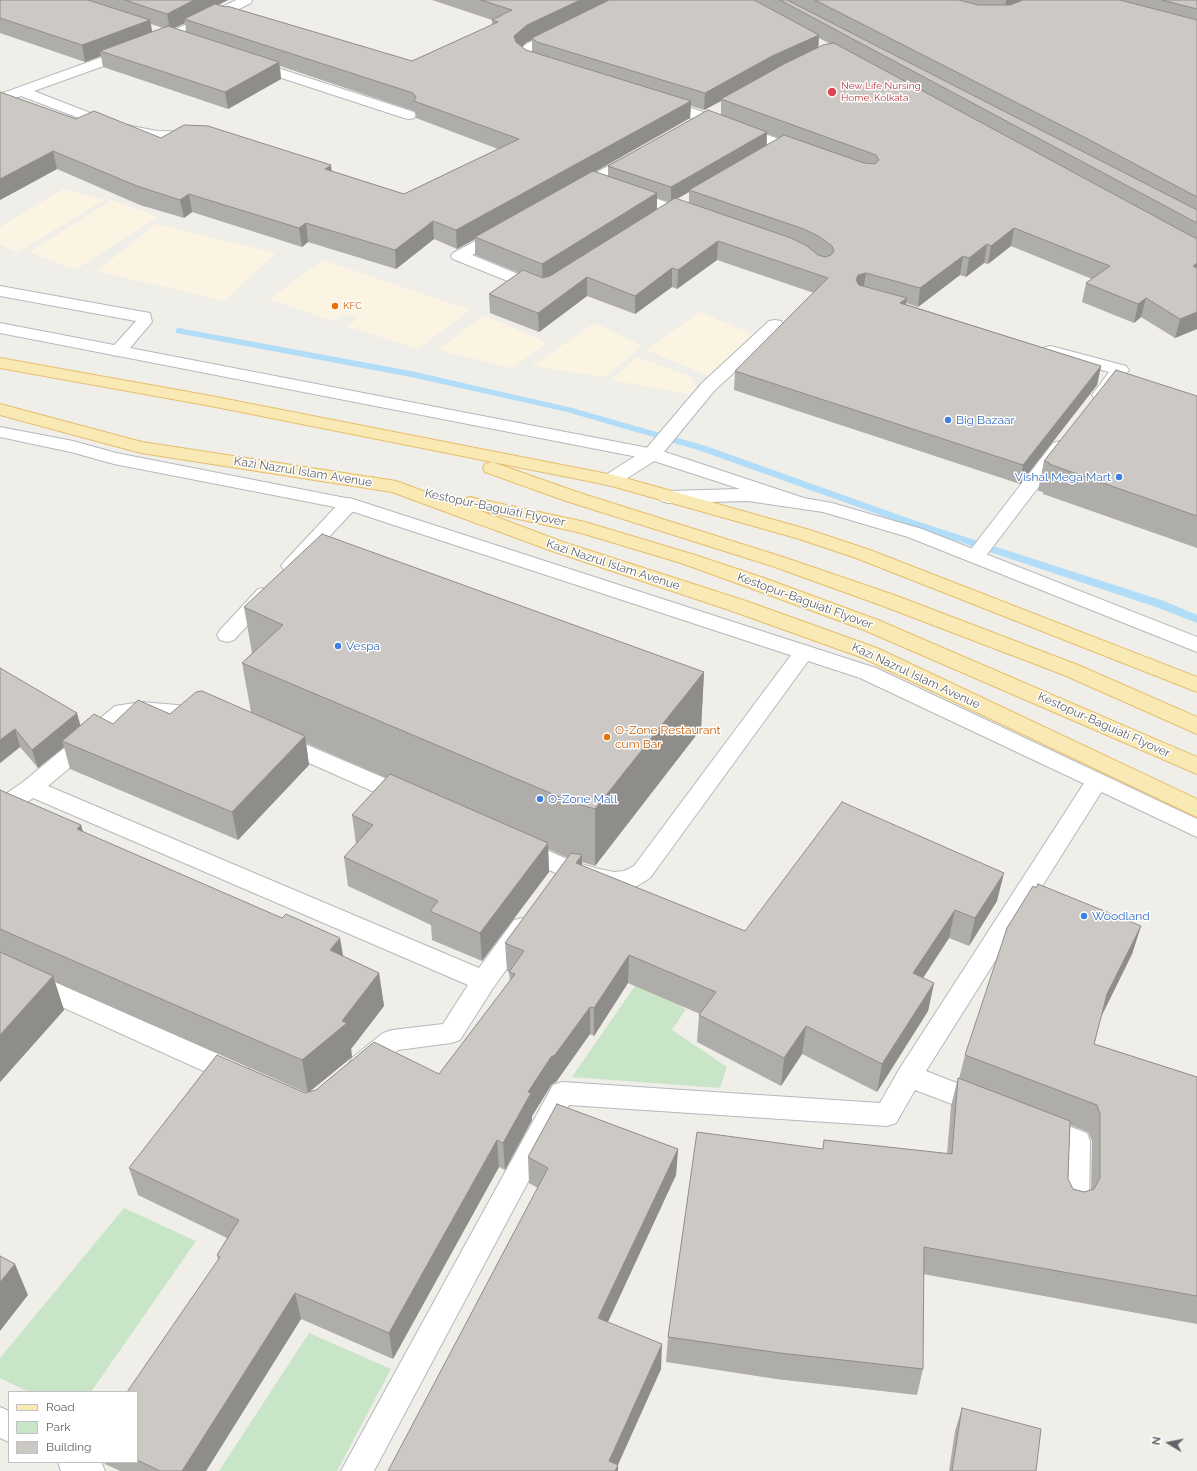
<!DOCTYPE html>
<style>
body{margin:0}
#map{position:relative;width:1197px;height:1471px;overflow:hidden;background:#f0eee9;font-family:Raleway,sans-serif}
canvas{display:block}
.legend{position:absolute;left:8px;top:1391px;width:130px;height:72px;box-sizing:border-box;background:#fff;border:1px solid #bfc1c2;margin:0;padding:5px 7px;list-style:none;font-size:12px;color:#606367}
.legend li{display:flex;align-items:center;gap:8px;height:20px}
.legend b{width:20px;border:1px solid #bfc1c2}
.north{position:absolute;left:1149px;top:1423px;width:40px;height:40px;-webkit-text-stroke:3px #fff;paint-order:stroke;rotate:280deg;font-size:11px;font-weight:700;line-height:16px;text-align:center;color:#606367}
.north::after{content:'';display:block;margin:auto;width:14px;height:18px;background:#606367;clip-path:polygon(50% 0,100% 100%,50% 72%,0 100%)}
</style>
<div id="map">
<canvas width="1197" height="1471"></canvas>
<ul class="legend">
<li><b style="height:5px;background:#f9eab5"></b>Road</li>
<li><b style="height:11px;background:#c9e5c8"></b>Park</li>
<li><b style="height:11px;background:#ccc9c5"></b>Building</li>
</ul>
<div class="north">N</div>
</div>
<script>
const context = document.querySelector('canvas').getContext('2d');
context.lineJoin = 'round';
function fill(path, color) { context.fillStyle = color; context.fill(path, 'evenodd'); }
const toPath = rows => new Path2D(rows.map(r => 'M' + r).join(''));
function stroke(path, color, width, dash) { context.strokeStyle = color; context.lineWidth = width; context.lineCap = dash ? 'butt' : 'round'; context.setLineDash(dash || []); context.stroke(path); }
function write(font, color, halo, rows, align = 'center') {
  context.font = font + ' Raleway,sans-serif'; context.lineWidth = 3; context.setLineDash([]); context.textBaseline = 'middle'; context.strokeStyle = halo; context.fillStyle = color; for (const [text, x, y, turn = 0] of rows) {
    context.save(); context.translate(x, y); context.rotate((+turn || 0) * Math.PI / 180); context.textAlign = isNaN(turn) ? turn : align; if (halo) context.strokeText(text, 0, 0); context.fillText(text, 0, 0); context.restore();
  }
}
const commercial = toPath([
 [63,189,104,200,18,252,0,245,0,227],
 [112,200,158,217,75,270,29,252],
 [156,224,276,253,224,301,97,271],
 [323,260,470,310,418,349,347,326,358,319,345,314,333,321,269,299],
 [700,312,755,335,711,377,646,350],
 [484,315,547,343,512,368,438,350],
 [595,323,642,346,605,377,532,366],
 [637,357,691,377,697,389,688,394,611,380]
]);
const green = toPath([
 [637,983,686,1009,672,1030,727,1067,720,1088,572,1077],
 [124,1208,196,1241,91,1392,29,1392,0,1378,0,1358],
 [309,1333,391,1369,337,1471,219,1471]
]);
const stream = toPath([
 [179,328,411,371,572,408,706,446,916,521,1164,601,1197,615,1197,623,1156,607,908,525,698,450,567,412,411,377,176,333,176,329,179,328]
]);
const service = toPath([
 [0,286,144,312,150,313,152,322,124,355,118,356,112,355,109,351,136,321,0,296,0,286],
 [349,498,356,500,359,504,356,508,298,570,291,572,284,570,281,566,284,562,342,500,349,498],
 [265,588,272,589,275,594,272,599,234,640,227,642,220,640,217,635,220,630,258,589,265,588]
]);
const minor = toPath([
 [236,0,252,0,251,3,176,40,34,91,116,123,157,131,195,132,200,133,202,136,200,139,157,139,113,131,21,96,0,103,0,94,166,34,236,0],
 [559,30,564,31,566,34,564,37,530,54,548,63,550,66,548,69,538,69,520,61,516,53,518,50,528,43,559,30],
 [253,60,414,112,416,115,414,118,409,119,404,118,248,67,246,64,248,61,253,60],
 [662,99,710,114,806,149,808,152,806,155,801,156,796,155,657,106,655,103,657,100,662,99],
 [633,153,638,154,640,157,638,160,581,192,571,192,568,189,571,186,633,153],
 [629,189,697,213,699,216,697,219,685,219,624,197,621,194,624,191,629,189],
 [501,227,507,229,509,232,507,235,472,255,547,286,549,289,547,292,541,294,535,292,453,259,451,256,453,253,501,227],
 [775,320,781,321,783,325,781,329,714,391,659,458,618,484,611,486,604,484,602,480,604,476,645,450,702,383,769,321,775,320],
 [1051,346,1126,366,1129,370,1107,399,1101,400,1095,399,1092,395,1109,372,1045,355,1042,351,1045,347,1051,346],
 [1060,441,1067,443,1069,447,982,561,975,563,968,561,965,557,968,553,1053,443,1060,441],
 [804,645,811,647,814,652,811,657,650,878,637,886,614,890,558,874,513,854,509,848,513,842,521,839,574,862,595,868,614,872,624,871,634,866,797,647,804,645],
 [142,702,188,706,202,704,210,706,213,711,210,716,188,720,142,716,129,718,48,786,479,968,514,920,523,918,532,920,535,927,532,934,493,988,460,1040,451,1043,398,1050,370,1074,361,1077,352,1074,348,1066,352,1058,383,1033,392,1030,443,1024,468,985,33,798,8,816,0,818,0,798,23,782,115,706,142,702],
 [279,733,415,791,418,797,415,803,407,805,399,803,271,746,268,741,271,736,279,733],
 [1096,775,1104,777,1107,783,926,1071,990,1096,994,1104,990,1112,981,1115,915,1090,896,1123,887,1126,569,1105,374,1471,341,1471,553,1085,562,1082,880,1103,900,1068,1088,777,1096,775],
 [0,958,248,1067,252,1075,248,1083,239,1086,230,1083,0,979,0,958],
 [1041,1116,1087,1133,1090,1141,1089,1205,1085,1214,1075,1217,1065,1214,1061,1205,1063,1147,1032,1135,1028,1127,1032,1119,1041,1116],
 [0,1407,9,1411,9,1442,0,1438,0,1407],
 [58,1462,101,1462,105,1471,61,1471,58,1462]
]);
const tertiary = toPath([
 [0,323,659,450,804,498,832,503,922,529,1197,637,1197,652,908,537,823,512,748,501,668,503,661,501,658,497,661,493,668,491,740,489,648,459,0,333,0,323],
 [0,427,73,441,116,453,356,500,876,668,1197,819,1197,837,860,678,345,509,114,464,71,452,0,437,0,427]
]);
const primary = toPath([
 [0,358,211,396,618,476,810,530,870,550,1197,677,1197,692,856,558,796,538,608,485,211,406,0,368,0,358],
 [0,404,142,442,396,481,461,505,460,503,463,499,470,497,585,522,695,555,764,578,878,620,1197,757,1197,774,864,630,750,588,681,563,581,533,478,510,563,542,746,601,877,648,1197,799,1197,817,863,658,732,611,549,550,392,492,141,453,0,415,0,404],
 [492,462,580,493,786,558,897,596,1078,665,1197,717,1197,734,1064,675,883,606,772,566,566,501,485,472,483,468,485,464,492,462]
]);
const wall = toPath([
 [0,0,228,0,218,5,412,61,492,25,492,20,432,0,1197,0,1197,329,1175,338,1141,317,1134,323,1082,302,1086,283,1092,279,1011,246,988,264,984,263,966,277,960,275,918,307,906,303,906,304,1101,366,1097,385,1020,484,734,390,735,371,814,293,717,260,677,289,672,287,635,314,587,296,539,332,490,313,489,294,519,273,475,255,475,239,457,249,434,239,396,269,308,242,302,247,192,212,184,218,140,205,57,169,0,200,76,119,161,138,332,171,404,194,498,149,416,118,415,111,414,111,280,66,281,79,228,109,103,67,101,56,85,62,0,33],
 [185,23,186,32,174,28],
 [151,24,163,28,152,32],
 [819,38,830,44,818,48],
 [532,40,532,52,526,50,522,47,527,42],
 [721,101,721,115,608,166,608,176,595,172,690,118,691,106,704,110],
 [767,134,779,138,767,145],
 [689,192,689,203,677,199],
 [657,198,669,202,657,210],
 [1197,396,1197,548,1043,494,1043,492,1038,491,1044,461],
 [244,607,704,672,701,729,595,866,582,862,582,866,745,931,997,901,969,946,949,938,923,978,934,983,928,1011,877,1092,802,1054,781,1086,697,1042,699,1015,700,1014,628,983,594,1036,590,1034,556,1082,552,1084,532,1116,532,1120,505,1170,499,1167,393,1359,301,1319,206,1471,120,1471,105,1464,104,1462,137,1462,137,1392,218,1260,217,1255,227,1238,138,1195,129,1168,307,1093,55,982,64,1010,0,1082,0,790,81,825,83,832,343,956,379,973,384,1006,351,1049,352,1057,309,1092,439,1074,510,981,509,972,507,971,505,943,568,858,548,849,549,872,482,961,432,940,431,925,348,886,344,857,356,844,352,815,386,778,306,743,309,765,238,840,70,769,64,747,38,768,20,747,0,763,0,668,81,726,113,724,170,714,251,712,242,663,252,653],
 [1141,926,1132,954,1101,1017,1094,1044,1197,1077,1197,1324,923,1274,923,1369,917,1395,776,1379,666,1362,668,1337,823,1149,824,1140,947,1154,951,1106,958,1078,959,1079,965,1055],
 [1070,1125,1088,1132,1092,1141,1091,1190,1084,1192,1073,1189,1068,1179],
 [678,1149,676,1175,608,1322,661,1369,618,1465,618,1471,388,1471,538,1188,529,1183,528,1157],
 [962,1408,1036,1471,949,1471,955,1431]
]);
const shadedWall = toPath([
 [194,0,228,0,189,20,184,19,185,23,170,30,167,14],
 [580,0,615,0,532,38,532,40,527,42,515,53,514,36,527,25],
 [1006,0,1030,0,1005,10],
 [150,20,153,37,100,51,101,56,85,62,82,45],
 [819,35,818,52,721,99,721,101,704,110,705,93,772,56],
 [279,62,281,79,228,109,225,92],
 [691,101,690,118,477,238,475,237,475,239,457,249,456,230],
 [767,132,766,146,689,190,689,192,671,202,671,187],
 [53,151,57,169,0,200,0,179],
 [331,165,333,183,325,169],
 [657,193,657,210,543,282,542,264],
 [189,194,192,212,184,218,180,200],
 [433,221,434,239,396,269,395,250],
 [306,223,308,242,302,247,299,228],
 [1014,228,1011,246,988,264,991,246],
 [718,241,717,260,677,289,678,270],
 [987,244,984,263,966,277,969,258],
 [963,256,960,275,918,307,920,288],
 [1197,263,1197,278,1193,266],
 [672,268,672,287,635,314,635,296],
 [866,273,863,292,856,280,858,275],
 [587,277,587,296,539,332,538,313],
 [907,298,904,317,900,303],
 [1146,298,1141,317,1134,323,1138,304],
 [1197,312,1197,329,1175,338,1180,319],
 [1101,366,1097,385,1020,484,1023,465],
 [704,672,701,729,595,866,595,809],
 [77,713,82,731,62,741,64,747,38,768,32,750],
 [15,729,20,747,0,763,0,740],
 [305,736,309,765,238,840,232,812],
 [81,825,91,859,77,829],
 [548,843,549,872,482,961,480,933],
 [582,855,582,883,576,863],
 [1004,873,997,901,969,946,975,918],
 [955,910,949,938,908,1001,913,973],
 [1141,926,1132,954,1099,1021,1107,994],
 [340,938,346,972,330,950],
 [629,955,628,983,594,1036,594,1008],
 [379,973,384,1006,351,1049,352,1057,308,1093,302,1060,342,1021],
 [53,976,64,1010,0,1082,0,1035],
 [934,983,928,1011,877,1092,882,1064],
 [590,1007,590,1034,556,1082,552,1084,532,1116,532,1120,505,1170,503,1143,528,1092,551,1057],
 [806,1026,802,1054,781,1086,784,1058],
 [497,1140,499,1167,393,1359,389,1333],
 [678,1149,676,1175,598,1343,598,1318],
 [15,1264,28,1295,0,1331,0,1282],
 [295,1293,301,1319,206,1471,182,1471],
 [662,1344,661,1369,615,1471,609,1461],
 [618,1465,618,1471,615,1471]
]);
const building = toPath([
 [0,0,88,0,150,20,82,45,0,18,0,0],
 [125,0,194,0,167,14,125,0],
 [481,0,580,0,527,25,514,36,516,42,526,50,691,101,456,230,433,221,395,250,306,223,299,228,189,194,180,200,137,186,53,151,0,179,0,92,76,119,94,111,161,138,184,125,208,126,331,165,325,169,404,194,519,139,414,101,416,97,413,93,184,19,215,4,226,7,227,6,412,61,498,22,492,20,512,10,481,0],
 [609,0,754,0,819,35,772,56,705,93,537,42,532,38,609,0],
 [780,0,787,0,1197,210,1197,223,780,0],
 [815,0,959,0,978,5,1010,5,1023,0,1120,0,1197,20,1197,197,1086,138,815,0],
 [1162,0,1197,0,1197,9,1162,0],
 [168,26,279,62,225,92,100,51,168,26],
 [834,43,1195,238,1197,238,1197,263,1193,266,1197,268,1197,312,1180,319,1146,298,1138,304,1086,283,1110,266,1014,228,991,246,987,244,969,258,963,256,920,288,866,273,858,275,856,280,859,285,907,298,900,303,1101,366,1023,465,735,371,828,278,718,241,678,270,672,268,635,296,587,277,538,313,489,294,523,270,543,278,550,276,675,198,791,238,807,246,818,255,825,257,831,255,834,251,832,246,820,237,804,229,689,190,784,135,864,163,875,164,879,160,876,155,721,99,784,64,823,45,834,43],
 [708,110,767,132,671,187,608,166,708,110],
 [593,171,657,193,542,264,475,237,593,171],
 [1116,370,1197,396,1197,516,1049,464,1050,463,1044,461,1116,370],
 [322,534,704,672,595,809,574,803,242,663,283,625,244,607,322,534],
 [0,668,77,713,32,750,15,729,0,740,0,668],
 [202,691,305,736,232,812,62,741,94,714,113,724,138,700,170,714,196,692,202,691],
 [390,774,548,843,480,933,430,911,438,901,344,857,373,825,352,815,390,774],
 [0,790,81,825,77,829,282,918,286,914,340,938,330,950,379,973,342,1021,347,1023,302,1060,0,929,0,790],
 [842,802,1004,873,975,918,955,910,913,973,934,983,882,1064,806,1026,784,1058,699,1015,716,992,629,955,594,1008,590,1007,555,1055,551,1057,528,1092,531,1093,503,1143,497,1140,389,1333,295,1293,182,1471,160,1471,137,1460,137,1392,127,1392,220,1257,217,1255,239,1220,129,1168,217,1055,305,1093,316,1090,374,1042,439,1074,515,974,509,972,524,951,505,943,571,853,582,855,576,863,745,931,842,802],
 [1038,884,1141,926,1107,994,1094,1044,1197,1077,1197,1296,924,1247,923,1369,780,1353,668,1337,697,1132,823,1149,824,1140,952,1154,958,1078,1070,1121,1068,1179,1073,1189,1084,1192,1094,1189,1100,1178,1100,1114,1097,1105,965,1055,1007,928,1033,886,1036,888,1038,884],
 [0,952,53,976,0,1035,0,952],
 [557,1104,678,1149,598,1318,662,1344,609,1461,618,1465,615,1471,388,1471,548,1168,528,1157,557,1104],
 [0,1256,15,1264,0,1282,0,1256],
 [962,1408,1041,1429,1036,1471,952,1471,962,1408]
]);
const markers = [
 [832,92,5,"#e0444e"],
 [335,306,4,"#e8710a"],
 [948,420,4,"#3f7fe0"],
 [1119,477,4,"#3f7fe0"],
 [338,646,4,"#3f7fe0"],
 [607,737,4,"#e8710a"],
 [540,799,4,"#3f7fe0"],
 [1084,916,4,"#3f7fe0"]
];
const farHealthnames = [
 ["New Life Nursing",841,86],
 ["Home, Kolkata",841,98]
];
const farFoodnames = [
 ["KFC",343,306]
];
const shopNames = [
 ["Big Bazaar",956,420],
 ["Vishal Mega Mart",1111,477,"right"],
 ["Vespa",346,646],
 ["O-Zone Mall",548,799],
 ["Woodland",1092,916]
];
const streetNames = [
 ["Kazi Nazrul Islam Avenue",303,472,9],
 ["Kestopur-Baguiati Flyover",495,508,12],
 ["Kazi Nazrul Islam Avenue",613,565,18],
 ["Kestopur-Baguiati Flyover",805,601,20],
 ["Kazi Nazrul Islam Avenue",916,676,25],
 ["Kestopur-Baguiati Flyover",1104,725,24]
];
const foodNames = [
 ["O-Zone Restaurant",615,730],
 ["cum Bar",615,744]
];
fill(commercial, '#fcf4e2');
fill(green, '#c9e5c8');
fill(stream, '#b1ddf8');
stroke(service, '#b5b8bb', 2);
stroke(minor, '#b5b8bb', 2);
stroke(tertiary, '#b5b8bb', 2);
stroke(primary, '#e7bd6b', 2);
fill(service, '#fff');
fill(minor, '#fff');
fill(tertiary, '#fff');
fill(primary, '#f9eab5');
fill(wall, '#afada9');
fill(shadedWall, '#8f8d8a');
fill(building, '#ccc9c5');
stroke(building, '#8f8d8a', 1);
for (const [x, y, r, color] of markers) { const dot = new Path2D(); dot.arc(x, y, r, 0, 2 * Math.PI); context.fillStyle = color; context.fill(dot); stroke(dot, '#fff', 1.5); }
write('10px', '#be3a42', '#fff', farHealthnames, 'left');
write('10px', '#c56008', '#fff', farFoodnames, 'left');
write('12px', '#366cbe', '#fff', shopNames, 'left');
write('12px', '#606367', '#fff', streetNames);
write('12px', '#c56008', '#fff', foodNames, 'left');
</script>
